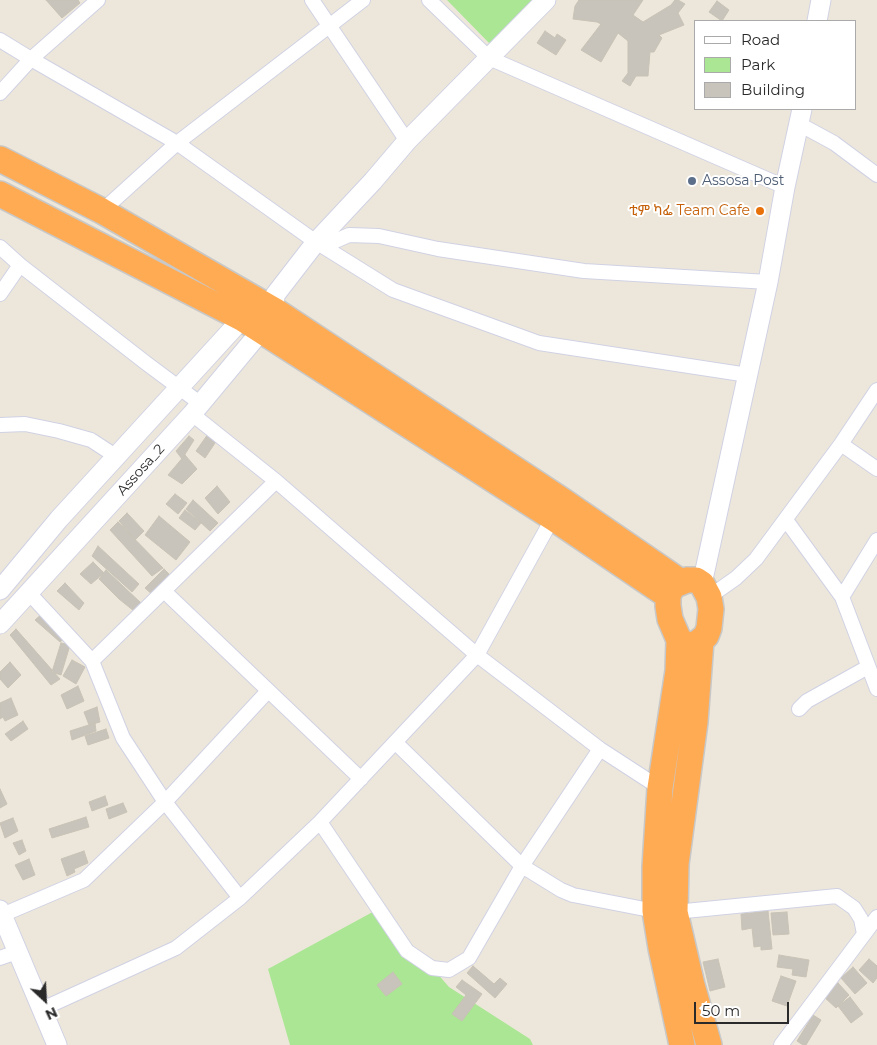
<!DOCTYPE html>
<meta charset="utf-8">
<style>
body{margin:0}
#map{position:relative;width:877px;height:1045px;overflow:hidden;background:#ede7db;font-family:Montserrat,sans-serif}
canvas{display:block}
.legend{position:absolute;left:694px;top:20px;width:162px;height:90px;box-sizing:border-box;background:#fff;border:1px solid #aaa;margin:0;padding:6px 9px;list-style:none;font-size:15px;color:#2a2a2a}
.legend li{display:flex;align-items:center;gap:10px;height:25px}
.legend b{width:25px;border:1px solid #aaa}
.north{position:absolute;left:20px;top:975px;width:50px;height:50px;-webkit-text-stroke:4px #fff;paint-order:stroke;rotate:155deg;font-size:14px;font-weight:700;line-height:20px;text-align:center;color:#2a2a2a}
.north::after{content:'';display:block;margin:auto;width:18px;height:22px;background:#2a2a2a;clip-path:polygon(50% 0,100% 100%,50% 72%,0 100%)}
.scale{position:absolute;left:694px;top:1002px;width:95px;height:22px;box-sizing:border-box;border:2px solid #2a2a2a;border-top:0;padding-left:6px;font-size:15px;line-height:18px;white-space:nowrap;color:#2a2a2a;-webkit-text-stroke:4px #fff;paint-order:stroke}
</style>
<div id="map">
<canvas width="877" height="1045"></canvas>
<ul class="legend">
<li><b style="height:6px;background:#fff"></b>Road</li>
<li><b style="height:14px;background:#aae694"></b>Park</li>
<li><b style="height:14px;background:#c8c3bb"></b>Building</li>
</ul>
<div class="north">N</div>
<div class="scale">50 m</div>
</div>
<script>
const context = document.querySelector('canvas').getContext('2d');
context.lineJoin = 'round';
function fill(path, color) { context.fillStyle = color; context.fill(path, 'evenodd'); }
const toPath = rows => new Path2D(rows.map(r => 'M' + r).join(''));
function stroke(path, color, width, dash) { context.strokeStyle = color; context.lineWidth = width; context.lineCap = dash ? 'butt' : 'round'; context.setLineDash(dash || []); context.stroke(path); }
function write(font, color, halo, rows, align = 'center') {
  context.font = font + ' Montserrat,"Noto Sans Ethiopic",sans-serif'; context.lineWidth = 4; context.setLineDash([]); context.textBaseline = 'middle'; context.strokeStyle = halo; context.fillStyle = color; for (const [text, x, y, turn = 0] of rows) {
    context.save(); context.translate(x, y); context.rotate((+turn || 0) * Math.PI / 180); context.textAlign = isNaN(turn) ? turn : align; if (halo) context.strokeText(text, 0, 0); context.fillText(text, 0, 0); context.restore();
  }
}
const green = toPath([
 [447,0,533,0,490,44],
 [380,908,449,987,530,1039,533,1045,290,1045,268,969]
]);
const building = toPath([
 [46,0,78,0,80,3,62,18,46,0],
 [579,0,643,0,633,15,643,22,671,5,675,0,678,0,685,4,678,13,684,25,659,35,662,38,654,52,650,52,648,76,636,76,630,86,622,81,628,73,628,41,618,33,601,62,581,50,601,24,597,22,573,19,575,6,579,0],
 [717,1,729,10,722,21,709,12,717,1],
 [545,31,555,38,557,34,566,40,556,55,537,43,545,31],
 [208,434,217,440,205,458,196,451,208,434],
 [189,436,194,440,182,459,176,451,189,436],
 [185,455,197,469,182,484,168,475,185,455],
 [217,486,230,502,218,514,205,498,217,486],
 [175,494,187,503,178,514,166,504,175,494],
 [193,500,218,523,210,531,186,509,193,500],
 [185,510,201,523,195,530,179,518,185,510],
 [127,513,144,531,135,540,119,521,127,513],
 [159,516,190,542,176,560,145,535,159,516],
 [118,522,163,568,152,576,110,530,118,522],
 [98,546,139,584,132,592,92,556,98,546],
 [93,562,104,573,91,584,80,574,93,562],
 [164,569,170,575,153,595,145,588,164,569],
 [106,570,141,603,134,611,119,599,99,579,106,570],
 [65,583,84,603,79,610,57,591,65,583],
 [43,613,66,637,60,642,35,620,43,613],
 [16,629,60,679,51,685,10,635,16,629],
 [61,643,70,645,61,675,52,672,61,643],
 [72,660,85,667,76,684,63,676,72,660],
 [10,662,21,675,8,688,0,679,0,672,10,662],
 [78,686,84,701,67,709,61,695,78,686],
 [11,698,18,715,5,721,3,717,0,719,0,703,11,698],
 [97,707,100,722,89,725,84,712,97,707],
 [23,721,28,729,11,741,5,734,23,721],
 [95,723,96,731,72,740,70,731,95,723],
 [106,729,109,738,88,745,85,736,106,729],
 [0,789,7,804,0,808,0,789],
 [105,796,108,805,92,811,89,802,105,796],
 [123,803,127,812,109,819,106,809,123,803],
 [86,817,89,827,52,838,49,829,86,817],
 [13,818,18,831,5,838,0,823,13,818],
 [22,840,26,851,19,855,13,843,22,840],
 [84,851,88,863,74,869,75,872,67,876,61,859,84,851],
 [29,859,35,875,23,880,15,865,29,859],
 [768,911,772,949,761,950,761,946,754,947,752,928,742,930,741,914,768,911],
 [787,912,789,934,773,935,771,913,787,912],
 [779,955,809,960,806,977,792,975,793,969,777,967,779,955],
 [718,959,725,987,710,991,703,962,718,959],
 [869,959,877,966,877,978,873,983,859,970,869,959],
 [473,966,494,984,500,978,507,984,495,998,467,973,473,966],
 [853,967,867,983,855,994,841,978,853,967],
 [393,972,402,984,386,996,377,985,393,972],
 [781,976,796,981,787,1006,772,1001,781,976],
 [462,980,482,994,462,1021,452,1014,466,995,456,987,462,980],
 [838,983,849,995,836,1008,824,997,838,983],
 [850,997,863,1014,851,1023,838,1006,850,997],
 [813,1015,821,1020,806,1045,803,1045,797,1041,813,1015]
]);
const street = toPath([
 [312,0,407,141],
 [429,0,489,58,785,187],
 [0,40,31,59,177,143,316,242,393,290,539,343,748,375],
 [0,93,31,59,98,0],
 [799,124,834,143,877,175],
 [102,211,177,143,363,0],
 [0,247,20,265,146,363,201,404],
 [327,248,333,242,349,235,379,236,438,249,584,271,768,282],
 [0,294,20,265],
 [192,414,276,481,477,655,600,749,660,788],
 [0,425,25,424,59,431,91,440,117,457],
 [841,444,877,469],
 [786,520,842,597,877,689],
 [164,591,361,779],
 [29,593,92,661],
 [709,597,736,578,756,559,841,444,877,390],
 [842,597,877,540],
 [799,709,807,701,868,667],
 [396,743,522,866,561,890,573,895,655,911],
 [320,822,407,951,432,968,449,970,469,958,522,866,600,749],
 [240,898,165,802,123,738,92,661,276,481],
 [675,912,837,896,854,908,861,919,864,934],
 [2,915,84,880,165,802,268,691],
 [0,958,17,952],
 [42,1009,176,948,240,898,320,822,477,655,556,512],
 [781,1045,877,917]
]);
const secondary = toPath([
 [817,21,821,0],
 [702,584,768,282,785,187,802,109],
 [0,590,59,519,251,309],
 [0,624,192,414,261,331,274,310,275,295,316,242,373,181,407,141,546,0],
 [0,910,57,1045]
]);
const highway = toPath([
 [0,159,102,211,274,310,563,501,681,582],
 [0,194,243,319,553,518,668,596],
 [687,580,696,580,702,584,709,597,711,609,709,628,706,636,696,644,690,645,684,643,679,640,670,619,668,606,668,596,671,589,675,585,687,580],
 [679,640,678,671,660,788,655,867,655,911,661,948,682,1045],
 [701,641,695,722,676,864,675,912,692,985,709,1045]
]);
const markers = [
 [692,181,5,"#5c6f8a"],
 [760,211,5,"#e8710a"]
];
const serviceNames = [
 ["Assosa Post",702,181]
];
const foodNames = [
 ["ቲም ካፌ Team Cafe",750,211]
];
const streetNames = [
 ["Assosa_2",141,470,-48]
];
fill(green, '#aae694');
fill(building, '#c8c3bb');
stroke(building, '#c8c3b5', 1);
stroke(street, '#d0d2e4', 16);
stroke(secondary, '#d0d2e4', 21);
stroke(highway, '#c8c8c8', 28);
stroke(street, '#fff', 14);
stroke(secondary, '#fff', 19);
stroke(highway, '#ffab54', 25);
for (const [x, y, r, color] of markers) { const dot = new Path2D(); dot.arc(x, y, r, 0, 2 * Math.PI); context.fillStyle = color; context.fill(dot); stroke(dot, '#fff', 2); }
write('14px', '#4e5e75', '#fff', serviceNames, 'left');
write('14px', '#c56008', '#fff', foodNames, 'right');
write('14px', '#2a2a2a', '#fff', streetNames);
</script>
